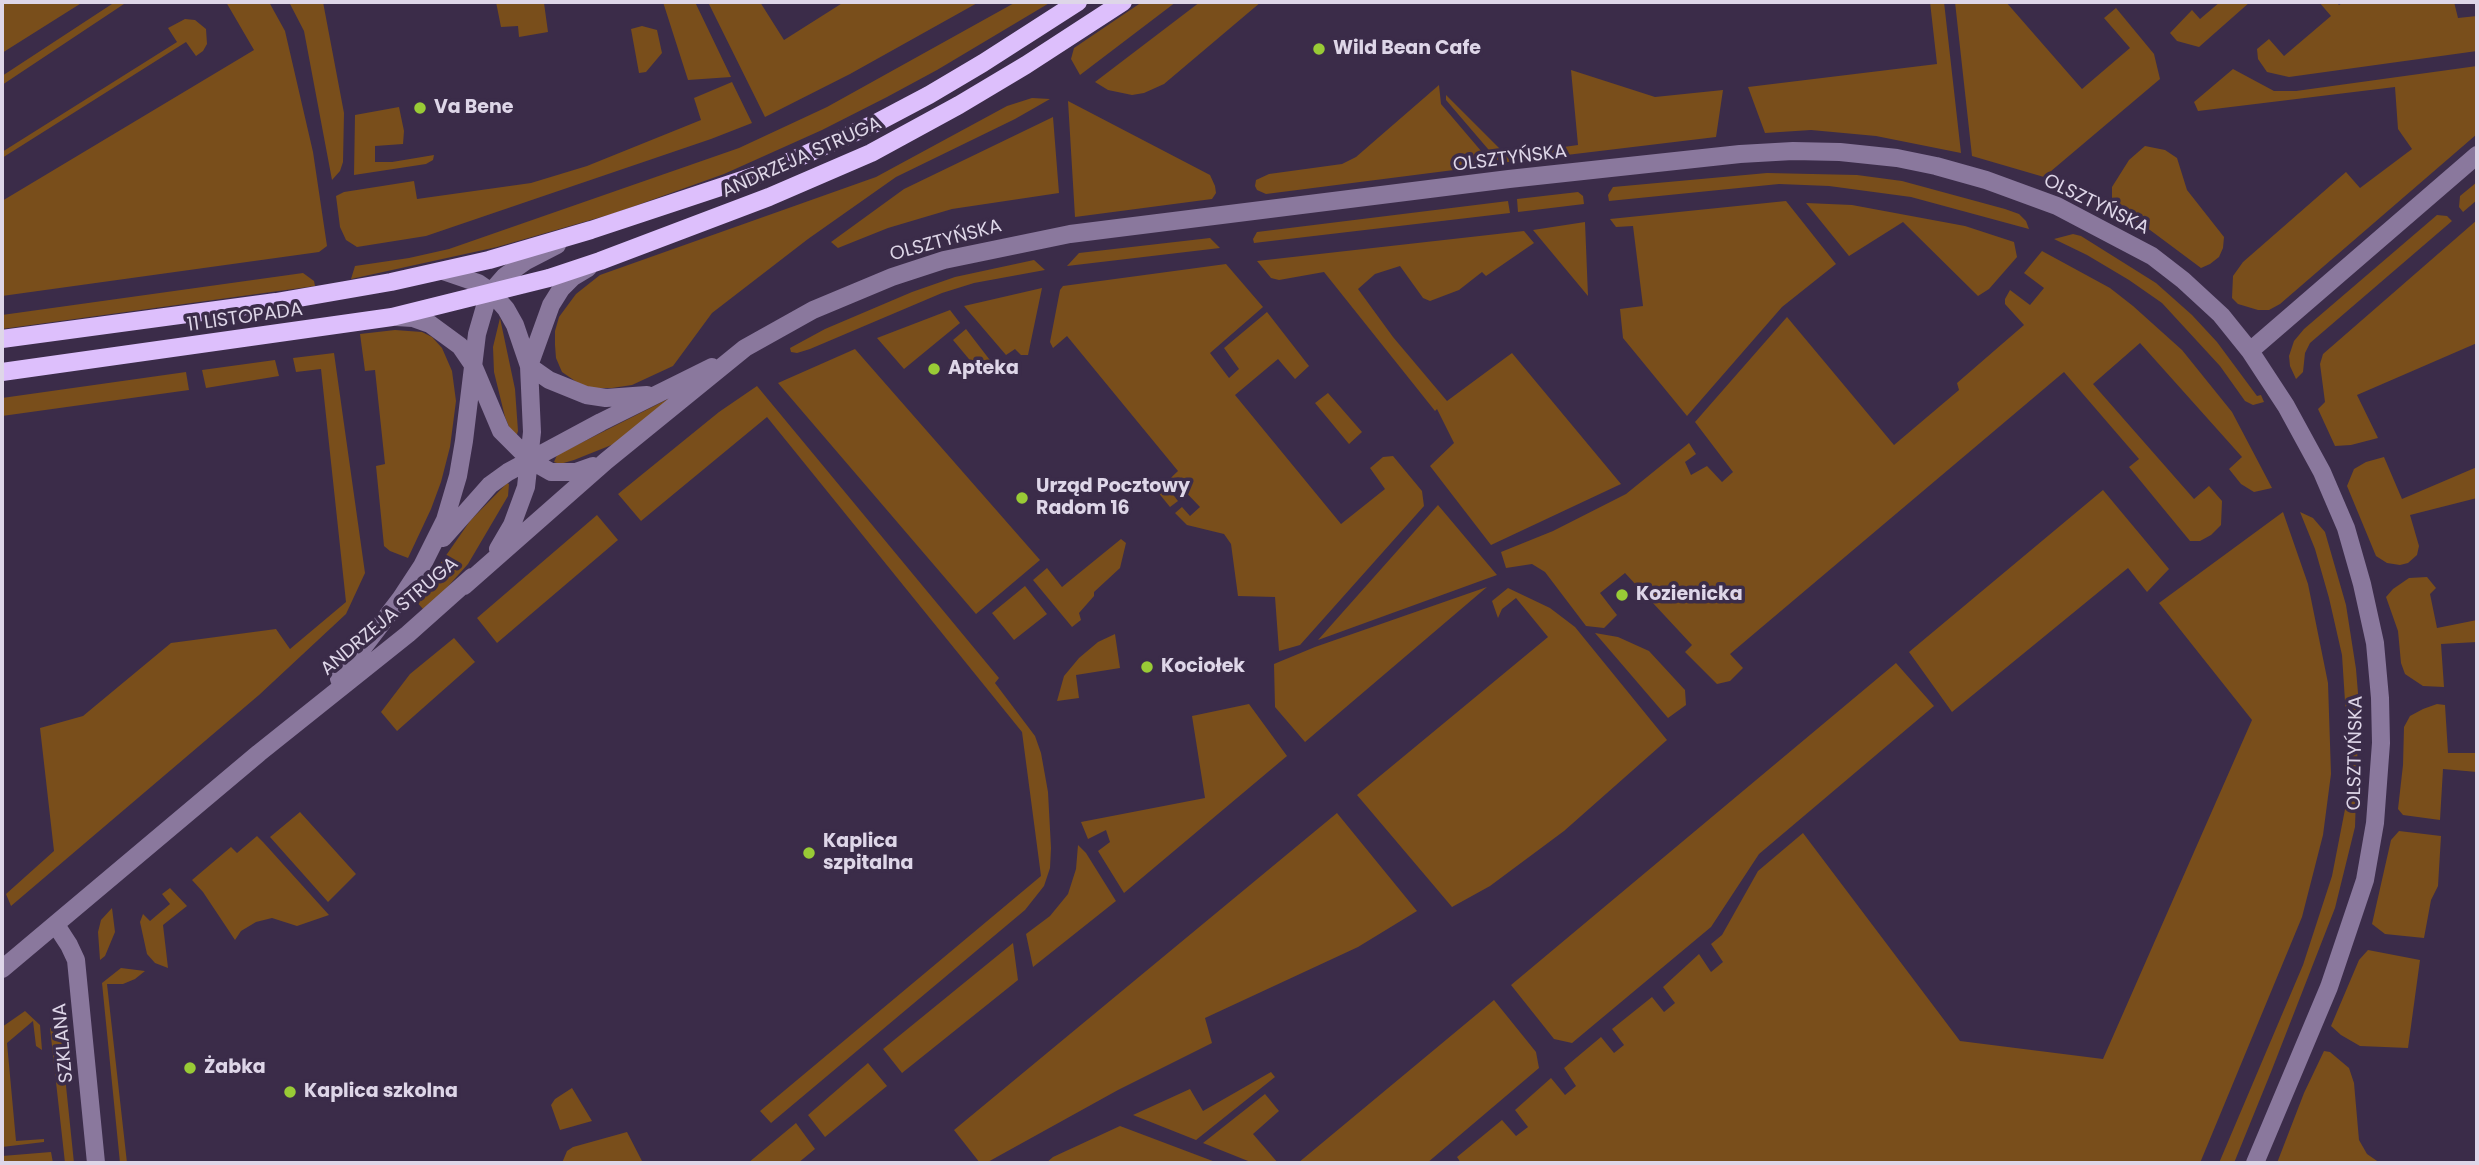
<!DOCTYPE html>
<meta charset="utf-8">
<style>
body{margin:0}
#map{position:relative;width:2479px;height:1165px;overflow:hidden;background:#3b2c49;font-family:Poppins,sans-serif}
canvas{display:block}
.frame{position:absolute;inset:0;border:4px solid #ded6e8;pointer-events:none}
</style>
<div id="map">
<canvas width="2479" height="1165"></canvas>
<div class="frame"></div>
</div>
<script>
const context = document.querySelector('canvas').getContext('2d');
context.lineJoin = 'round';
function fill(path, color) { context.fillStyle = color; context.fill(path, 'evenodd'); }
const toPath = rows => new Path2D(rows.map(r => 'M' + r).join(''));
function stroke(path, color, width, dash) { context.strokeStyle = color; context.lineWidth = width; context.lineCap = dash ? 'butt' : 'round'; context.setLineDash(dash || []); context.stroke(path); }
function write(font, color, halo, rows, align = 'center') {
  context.font = font + ' Poppins,sans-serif'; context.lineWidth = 7; context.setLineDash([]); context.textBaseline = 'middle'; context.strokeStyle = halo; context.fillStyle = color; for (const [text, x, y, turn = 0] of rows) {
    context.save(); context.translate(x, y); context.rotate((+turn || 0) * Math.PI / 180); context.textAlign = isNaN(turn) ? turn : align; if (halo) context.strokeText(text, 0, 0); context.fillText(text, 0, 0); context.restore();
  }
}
const green = toPath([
 [2,2,83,2,2,53],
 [115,2,127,2,2,85,2,76],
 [226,2,269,2,285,31,313,152,327,246,319,252,2,296,2,201,254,50],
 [289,2,323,2,344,113,343,162,340,171,332,180,304,31],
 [496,2,544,3,548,32,519,37,518,26,501,27],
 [663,2,695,2,731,77,688,80],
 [708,2,760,2,784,40,844,2,979,2,850,74,765,117],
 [1016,2,1051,2,937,70,887,97,822,130,724,174,615,213,497,247,351,279,355,266,409,258,449,249,739,148,827,107],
 [1142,2,1176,2,1080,75,1071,59,1074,48],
 [1200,2,1261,2,1164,84,1144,93,1132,95,1108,90,1095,82],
 [1930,2,1944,2,1961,153,1876,136,1811,130,1765,133,1748,87,1937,64],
 [1955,2,2006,2,2082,89,2130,48,2104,18,2116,8,2154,54,2160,79,2044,177,1972,156],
 [2220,2,2250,2,2199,47,2177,41,2170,33,2192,10,2200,19],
 [2319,2,2336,2,2339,5,2344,2,2454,2,2458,18,2477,16,2477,51,2289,77,2267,72,2258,59,2257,49,2269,39,2284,56,2331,16],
 [185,19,195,20,206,29,207,44,203,51,196,56,186,42,2,158,2,152,177,42,168,28],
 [642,26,657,30,662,53,646,72,639,73,631,29],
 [2477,66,2477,134,2280,304,2269,310,2258,310,2238,304,2232,298,2233,276,2243,262,2346,172,2360,188,2412,149,2398,129,2395,87,2198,111,2194,102,2233,69,2274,91,2296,91],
 [1571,70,1655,97,1723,90,1716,137,1500,163,1446,100,1446,95,1506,155,1578,145],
 [732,82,752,123,711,139,426,236,357,247,346,240,340,227,336,196,344,192,414,181,417,199,531,183,587,166,701,120,694,98],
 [1439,85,1441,104,1493,165,1266,194,1257,190,1255,186,1256,180,1269,174,1342,164,1356,157],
 [1032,98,1050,99,1015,119,896,177,808,239,712,313,673,366,632,385,612,388,591,388,578,383,562,372,556,358,555,345,555,331,559,317,576,294,600,275,876,177,1007,106],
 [1068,101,1210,175,1215,186,1216,193,1212,199,1075,217],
 [399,107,404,131,403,144,375,146,375,162,392,162,434,155,433,160,426,164,354,175,355,115],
 [1053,117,1059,193,952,209,888,228,838,248,831,242,904,189],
 [2145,146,2165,150,2177,158,2187,190,2224,237,2223,248,2219,257,2210,264,2201,268,2150,230,2119,211,2112,199,2112,187,2129,160],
 [1767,173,1857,175,1902,181,2005,209,2019,214,2026,221,2029,229,1911,197,1829,186,1779,184,1609,201,1608,195,1613,187],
 [2477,182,2477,200,2463,212,2459,207,2460,196],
 [1578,192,1583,196,1584,204,1518,212,1517,199],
 [1508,201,1510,213,1254,243,1253,239,1257,232],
 [1786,201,1836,264,1782,307,1687,416,1623,338,1620,309,1643,306,1633,226,1616,227,1610,219],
 [1806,203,1852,205,1965,226,2014,242,2017,257,1989,289,1978,296,1903,222,1849,256],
 [2437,215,2447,216,2452,221,2310,343,2305,353,2303,372,2296,379,2290,366,2289,356,2294,341,2304,329],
 [2477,220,2477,343,2357,395,2378,438,2351,445,2335,446,2318,409,2325,402,2320,364,2323,354],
 [1585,222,1588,296,1533,230],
 [1524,231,1534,243,1486,276,1482,272,1459,290,1430,301,1423,298,1400,266,1375,274,1358,289,1393,337,1447,401,1512,353,1621,484,1491,545,1430,466,1454,443,1437,409,1435,411,1324,272,1279,280,1271,278,1257,261],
 [2073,234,2081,236,2156,283,2192,315,2217,342,2257,396,2261,395,2264,402,2253,405,2245,401,2220,366,2162,303,2129,280,2087,255,2054,239],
 [1210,238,1220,248,1067,266,1079,253],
 [2042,251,2110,288,2133,306,2182,350,2232,412,2272,488,2254,492,2241,484,2229,469,2242,457,2140,343,2093,384,2194,499,2209,486,2222,501,2221,525,2211,535,2200,541,2190,541,2129,467,2139,459,2064,372,1730,654,1743,668,1730,681,1717,684,1685,652,1692,645,1625,573,1600,593,1617,615,1604,628,1586,626,1545,572,1532,564,1506,568,1501,552,1553,531,1626,494,1689,443,1696,454,1685,462,1691,475,1707,466,1722,482,1733,472,1695,422,1787,317,1894,445,1959,390,1957,383,2024,325,2005,304,2005,299,2010,290,2030,305,2044,288,2024,273],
 [1034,260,1045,270,974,283,942,293,810,349,797,353,791,352,790,348,825,329,912,292,955,277],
 [1226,264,1263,307,1210,353,1229,378,1239,369,1224,348,1267,312,1309,366,1295,379,1278,359,1235,395,1341,524,1385,489,1370,468,1383,457,1393,456,1422,491,1424,506,1300,645,1279,651,1275,597,1238,596,1231,544,1224,534,1187,525,1175,513,1182,507,1190,516,1200,507,1178,484,1171,492,1178,501,1170,507,1157,491,1178,471,1067,336,1053,348,1050,342,1060,290,1063,286],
 [303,273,314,281,315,286,2,329,2,315],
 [1042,288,1028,355,1021,355,1015,349,1006,355,964,306],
 [950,310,960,323,904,369,877,338],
 [500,318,515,389,518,431,515,441,505,417,494,372,493,347],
 [966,329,996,368,984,377,953,340],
 [395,330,422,332,432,337,442,348,452,371,456,401,450,447,441,482,431,509,408,558,390,551,384,546,376,466,385,464,375,370,365,371,360,334],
 [855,349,1040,560,976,614,778,383],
 [334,353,365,573,346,614,259,695,11,906,6,894,54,851,40,728,83,716,171,643,276,629,290,649,346,602,321,369,296,372,293,358],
 [275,360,279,376,206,388,202,370],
 [186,372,189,390,2,416,2,398],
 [757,386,999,678,995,683,1035,736,1041,753,1048,792,1051,848,1050,868,1044,886,1025,910,771,1123,760,1111,1041,876,1022,732,767,417,641,521,618,494,719,412],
 [1328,393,1362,432,1349,444,1315,403],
 [676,395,619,442,574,460,560,464,554,462,557,455],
 [2384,457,2402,499,2477,467,2477,498,2410,515,2419,546,2417,555,2408,563,2400,565,2387,563,2376,556,2347,486,2354,469,2366,462],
 [507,483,509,484,508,496,468,564,443,592,423,609,415,600,470,521],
 [2103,490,2169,569,2147,592,2128,568,1952,712,1909,652],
 [1438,505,1497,575,1318,640],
 [2283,512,2308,584,2328,683,2331,774,2323,835,2302,917,2200,1163,1461,1163,1457,1157,1502,1120,1516,1136,1528,1127,1515,1110,1551,1078,1565,1095,1576,1086,1564,1068,1601,1037,1614,1053,1624,1045,1612,1029,1652,997,1664,1012,1675,1003,1663,987,1699,954,1711,972,1723,962,1711,944,1722,935,1758,871,1803,833,1960,1041,2103,1059,2252,720,2159,603],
 [2300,512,2313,518,2325,532,2346,605,2356,669,2359,705,2355,827,2335,908,2271,1072,2234,1163,2219,1163,2303,965,2332,876,2347,799,2349,763,2342,655,2329,598,2315,549],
 [597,515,618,540,497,643,477,618],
 [1121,539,1126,543,1120,568,1094,592,1094,596,1079,613,1081,620,1072,627,1033,580,1047,568,1062,587],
 [2427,577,2436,588,2430,594,2437,628,2477,620,2477,642,2441,644,2444,687,2423,686,2405,674,2401,663,2398,631,2386,597,2393,589,2409,578],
 [1025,586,1047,614,1014,640,992,613],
 [1487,587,1305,742,1275,707,1274,664,1315,647],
 [1508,588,1550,608,1575,627,1667,740,1564,831,1490,886,1452,907,1357,795,1548,637,1516,598,1502,609,1498,618,1492,601],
 [1595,633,1618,637,1649,651,1685,690,1686,705,1668,718],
 [1115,634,1120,668,1076,675,1079,698,1057,701,1064,676,1079,658,1098,642],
 [454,638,475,662,397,731,381,712,410,674],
 [1896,663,1934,706,1759,854,1711,927,1572,1043,1554,1039,1511,985],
 [1249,704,1287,756,1124,893,1098,851,1110,842,1106,830,1088,839,1081,822,1205,798,1192,716],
 [2437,704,2445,705,2448,753,2477,753,2477,772,2443,769,2440,820,2403,815,2398,809,2403,765,2404,727,2410,716,2423,709],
 [300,812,356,874,328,902,270,837],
 [1337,813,1417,911,1358,947,1205,1018,1212,1043,1118,1090,986,1163,980,1163,954,1130],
 [2399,831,2441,836,2438,886,2431,900,2424,938,2385,934,2372,924,2391,840],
 [257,836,263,842,329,915,297,926,272,918,256,922,241,931,235,940,203,892,192,880,231,847,237,853],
 [1078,845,1086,853,1116,901,1033,967,1026,934,1050,916,1068,894,1076,869],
 [170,888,187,906,163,925,168,968,155,963,147,954,140,922,143,914,150,921,170,904,162,894],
 [112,908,115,932,105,956,100,960,98,932,101,920],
 [1013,943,1018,980,902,1073,883,1049],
 [2368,950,2420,960,2408,1048,2360,1046,2341,1035,2331,1026,2359,960],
 [121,968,145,971,135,979,123,984,107,984,127,1163,120,1163,102,983],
 [1494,1000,1536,1052,1539,1068,1427,1163,1298,1163],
 [25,1011,40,1025,42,1050,36,1046,33,1021,7,1043,16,1141,44,1139,44,1142,2,1147,2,1027],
 [50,1028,60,1028,74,1163,65,1163],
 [2324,1051,2330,1052,2349,1068,2354,1083,2359,1140,2367,1154,2380,1163,2277,1163,2304,1093],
 [868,1063,887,1086,825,1137,808,1115],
 [1271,1072,1275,1077,1196,1140,1133,1115,1190,1089,1203,1111],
 [572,1088,592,1121,560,1130,551,1105,555,1099],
 [1265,1094,1279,1111,1253,1134,1278,1163,1253,1163,1203,1143],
 [796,1123,815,1149,798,1163,748,1163],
 [1120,1126,1218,1163,1046,1163,1053,1157],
 [627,1132,643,1163,562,1163,567,1151,573,1147],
 [51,1152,53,1163,2,1163,2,1156]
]);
const minor = toPath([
 [443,271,478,283,491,292,506,309,515,325,529,366,532,432,526,487,512,525,498,549],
 [396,317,413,318,430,324,460,346,473,365,501,431,530,460,551,472,576,472,593,466],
 [2250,351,2477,155],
 [529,366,549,380,586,395,606,398,647,395],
 [529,366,551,305,561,289,573,277,588,268],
 [443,538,490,485,508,472,601,422,712,367],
 [464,586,606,461,745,348,813,310,892,277,944,260,1070,234,1509,179,1740,154,1793,151,1840,152,1897,158,1936,166,1986,180,2057,206,2152,256,2183,280,2221,315,2250,351,2286,406,2322,472,2346,528,2362,584,2375,643,2380,698,2381,743,2375,823,2365,880,2329,987,2255,1163],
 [339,679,401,598,422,566,445,520,458,476,464,441,477,334,486,303,491,292,505,276,526,261,557,245],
 [56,925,69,945,76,960,96,1163],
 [2,969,259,753,408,634,472,577]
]);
const major = toPath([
 [2,339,276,302,391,282,489,260,591,230,766,172,876,123,929,95,983,63,1078,2],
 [2,372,392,317,549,278,600,261,769,197,871,153,959,105,1026,65,1123,2]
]);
const markers = [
 [1319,49,7,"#99cb36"],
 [420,108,7,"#99cb36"],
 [934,369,7,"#99cb36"],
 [1022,498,7,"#99cb36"],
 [1622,595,7,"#99cb36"],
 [1147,667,7,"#99cb36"],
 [809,853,7,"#99cb36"],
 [190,1068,7,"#99cb36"],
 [290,1092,7,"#99cb36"]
];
const poiNames = [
 ["Wild Bean Cafe",1333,49],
 ["Va Bene",434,108],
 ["Apteka",948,369],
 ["Urząd Pocztowy",1036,487],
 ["Radom 16",1036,509],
 ["Kozienicka",1636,595],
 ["Kociołek",1161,667],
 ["Kaplica",823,842],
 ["szpitalna",823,864],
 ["Żabka",204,1068],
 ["Kaplica szkolna",304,1092]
];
const streetNames = [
 ["ANDRZEJA STRUGA",802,158,-24],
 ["OLSZTYŃSKA",1510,159,-7],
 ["OLSZTYŃSKA",2096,205,26],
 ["OLSZTYŃSKA",946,241,-15],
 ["11 LISTOPADA",245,318,-8],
 ["ANDRZEJA STRUGA",390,617,-40],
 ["OLSZTYŃSKA",2356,753,-89],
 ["SZKLANA",64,1043,-95]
];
fill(green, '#794e1b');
stroke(minor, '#8a789d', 18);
stroke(major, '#ddbffc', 18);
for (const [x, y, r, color] of markers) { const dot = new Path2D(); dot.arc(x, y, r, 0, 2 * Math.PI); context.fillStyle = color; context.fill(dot); stroke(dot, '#3b2c49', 2.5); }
write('bold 19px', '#ded6e8', '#3b2c49', poiNames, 'left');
write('19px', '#ded6e8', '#3b2c49', streetNames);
</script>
